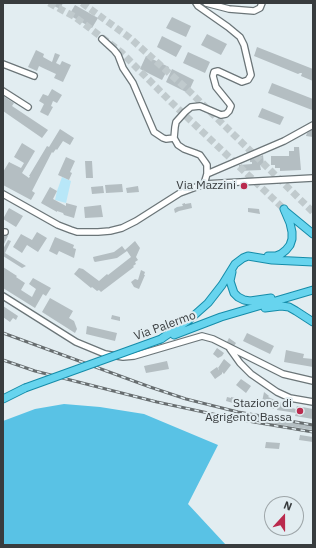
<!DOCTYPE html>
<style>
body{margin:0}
#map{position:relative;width:316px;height:548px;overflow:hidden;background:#e2edf1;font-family:"IBM Plex Sans",sans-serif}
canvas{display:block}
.frame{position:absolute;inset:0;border:4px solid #383c3e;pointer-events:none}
.north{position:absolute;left:264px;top:496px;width:40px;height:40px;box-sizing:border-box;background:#e2edf1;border:1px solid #9ea6a9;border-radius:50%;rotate:21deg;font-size:11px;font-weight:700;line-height:16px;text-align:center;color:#383c3e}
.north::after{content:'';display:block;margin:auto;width:14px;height:18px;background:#ba2a4d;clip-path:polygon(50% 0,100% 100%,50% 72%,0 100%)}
</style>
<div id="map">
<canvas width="316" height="548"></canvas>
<div class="frame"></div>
<div class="north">N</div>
</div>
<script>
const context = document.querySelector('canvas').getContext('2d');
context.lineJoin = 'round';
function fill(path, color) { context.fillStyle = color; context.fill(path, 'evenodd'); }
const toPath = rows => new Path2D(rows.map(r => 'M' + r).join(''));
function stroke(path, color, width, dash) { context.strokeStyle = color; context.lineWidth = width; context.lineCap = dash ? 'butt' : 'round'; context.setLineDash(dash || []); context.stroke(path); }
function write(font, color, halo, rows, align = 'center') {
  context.font = font + ' "IBM Plex Sans",sans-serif'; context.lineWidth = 4; context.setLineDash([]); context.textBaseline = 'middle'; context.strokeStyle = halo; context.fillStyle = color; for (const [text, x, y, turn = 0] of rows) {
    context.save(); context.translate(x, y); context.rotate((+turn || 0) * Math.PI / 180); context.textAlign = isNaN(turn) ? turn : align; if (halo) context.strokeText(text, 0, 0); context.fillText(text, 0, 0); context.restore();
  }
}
const green = toPath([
 [62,177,71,181,66,203,55,200,57,191]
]);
const forest = toPath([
 [64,404,100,407,144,414,218,445,188,504,226,545,3,545,3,421,35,409]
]);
const building = toPath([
 [48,3,63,3,60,9],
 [75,5,98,18,92,28,69,15],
 [172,17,191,26,186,37,166,28],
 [207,34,227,44,221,55,201,45],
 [162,36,182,46,176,57,157,47],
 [257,47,313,69,313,81,301,76,302,73,300,73,298,74,254,56],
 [36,50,44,54,43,57,52,62,55,53,60,55,56,63,60,65,62,61,71,65,63,82,54,78,56,74,43,68,39,66,37,71,28,67],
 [188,52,210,62,205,73,183,63],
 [146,56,169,67,162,80,140,69],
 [172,69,194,80,188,93,166,82],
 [272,83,313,99,312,110,268,93],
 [52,89,62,95,57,103,53,101,51,106,53,107,48,116,40,112,44,104,39,101,43,94,48,96],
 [3,96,14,103,12,106,48,130,42,138,3,111],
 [262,108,284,117,280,125,258,117],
 [60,129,74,138,70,145,63,141,57,150,56,149,53,153,52,152,32,191,35,193,31,200,3,185,3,172,9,162,21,168,24,163,14,157,22,143,35,151,22,173,29,178,30,176,29,176,47,146,49,147],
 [313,129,313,137,306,136,307,133],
 [294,147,299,147,301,170,280,171,280,168,275,168,275,165,271,165,271,156,289,156,289,151,294,151],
 [263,155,264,165,260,165,261,170,239,171,239,165,252,164,252,162,250,162,250,159,261,158,261,156],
 [66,157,75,161,70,172,72,173,69,180,58,175],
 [85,161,92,161,93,178,86,178],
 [122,184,123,192,106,193,105,185],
 [103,186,104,193,92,194,91,187],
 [138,186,139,192,127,193,126,188],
 [50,187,57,191,53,199,66,206,66,203,77,206,74,218,64,215,63,213,57,211,57,212,41,203],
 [185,203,185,204,191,203,192,208,179,211,175,213,174,209,177,207,183,206,182,204],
 [101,205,103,217,85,218,84,207],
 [9,208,23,216,16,227,3,219],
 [248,208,259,209,260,214,248,212],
 [37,232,47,238,38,252,27,245,22,253,13,247,21,234,32,240],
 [3,234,8,236,3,246],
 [55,237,74,245,73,248,76,249,74,258,59,251,57,255,49,251],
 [8,240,11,241,5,253,26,266,22,268,3,256,3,249],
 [135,241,140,248,136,257,138,260,135,262,136,264,133,266,134,267,101,292,99,290,97,291,92,287,91,288,74,274,79,268,83,269,99,281,107,274,108,275,131,257,127,251,117,258,95,262,94,261,93,257,114,252,122,246,125,250],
 [3,267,17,276,16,277,25,283,21,290,32,297,36,289,29,284,33,278,51,288,46,296,43,294,35,308,3,288],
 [141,270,145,272,144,275,145,275,139,289,134,287,131,282,135,279,138,280],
 [50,298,73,311,69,318,74,321,77,329,75,333,42,312],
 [3,306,18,316,16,320,13,318,10,322,3,317],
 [112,315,120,317,120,321,111,319],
 [87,326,117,333,115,341,86,334],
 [247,333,274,346,270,354,243,341],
 [229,338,236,343,234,346,227,342],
 [217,348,224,353,222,356,218,358,213,354],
 [286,350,304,354,303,358,313,359,313,367,284,362],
 [224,359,231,365,224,374,222,372,222,374,215,379,210,372,217,367,219,370,219,369,218,368],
 [167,361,169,369,146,373,144,366],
 [241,379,251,386,246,393,236,385],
 [264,392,269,396,268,397,275,400,274,409,270,408,271,403,267,402,266,408,261,407],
 [227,397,231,398,231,397,235,398,233,403,226,401],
 [278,402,289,404,288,407,296,409,297,406,313,409,313,419,295,416,296,413,277,410],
 [258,417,313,426,313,430,257,421],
 [300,435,313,437,313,442,299,440],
 [266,442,280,443,279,449,265,448]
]);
const majorTunnel = toPath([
 [49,3,75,17,121,52,171,102,284,209],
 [82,3,130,38,187,89,313,212]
]);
const minor = toPath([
 [206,3,229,9,254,11,260,8,262,3],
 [102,39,114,50,118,55,123,68,133,83,154,132,163,138,166,139,174,138],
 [3,64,34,76],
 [3,91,28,107],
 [174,138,175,127,176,122,185,112,191,107,200,106,221,115,226,114,229,111,231,106,229,103,216,87,213,76,214,72,218,71,242,82,248,80,251,75,244,45,240,37,228,27,198,6,196,3],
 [174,138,178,145,184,149,195,153,200,155,205,162,207,165,207,174,204,184],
 [207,174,284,141,313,125],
 [3,194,58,225,71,230,77,232,98,232,110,231,122,228,136,221,180,193,204,184,313,178],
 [3,232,5,232],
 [3,296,76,342,105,354,123,357,134,356,202,336,213,339,283,374,313,381],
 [230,349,240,363,251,374,277,392,290,398,313,402]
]);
const major = toPath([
 [285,211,313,234],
 [268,256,276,256,281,254,286,250,290,245,292,239,292,232,290,223,284,209],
 [232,272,230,281,234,293,238,297,244,300,250,301,271,298],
 [265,308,281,306,289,307,296,311,313,322],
 [174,335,221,317,313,290],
 [161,339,190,319,208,303,222,285,235,264,243,258,248,256,272,260,313,262],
 [3,399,25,388]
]);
const rail = toPath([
 [3,333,150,387,186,399,238,412,313,425],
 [3,360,35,371,157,402,236,419,313,432]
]);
const majorBridge = toPath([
 [25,388,161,339]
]);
const markers = [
 [244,186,4,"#ba2a4d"],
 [300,411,4,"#ba2a4d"]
];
const poiNames = [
 ["Via Mazzini",236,186],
 ["Stazione di",292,404],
 ["Agrigento Bassa",292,418]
];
const streetNames = [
 ["Via Palermo",165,326,-20]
];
fill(green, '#b8e7f8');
fill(forest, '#59c2e5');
fill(building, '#b4bec2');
stroke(majorTunnel, '#c0cacd', 7, [7, 3.5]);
stroke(minor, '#6b7578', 8);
stroke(major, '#158ca9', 9);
stroke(minor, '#fff', 5.5);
stroke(major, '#67d4ee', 7);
stroke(rail, '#676d6f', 3);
stroke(rail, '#e2edf1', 1.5, [4.5]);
stroke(majorBridge, '#158ca9', 9, []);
stroke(majorBridge, '#67d4ee', 7);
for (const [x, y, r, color] of markers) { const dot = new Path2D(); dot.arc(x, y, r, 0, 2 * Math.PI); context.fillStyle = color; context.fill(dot); stroke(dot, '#e2edf1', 1.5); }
write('12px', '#383c3e', '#e2edf1', poiNames, 'right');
write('12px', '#383c3e', '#e2edf1', streetNames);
</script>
